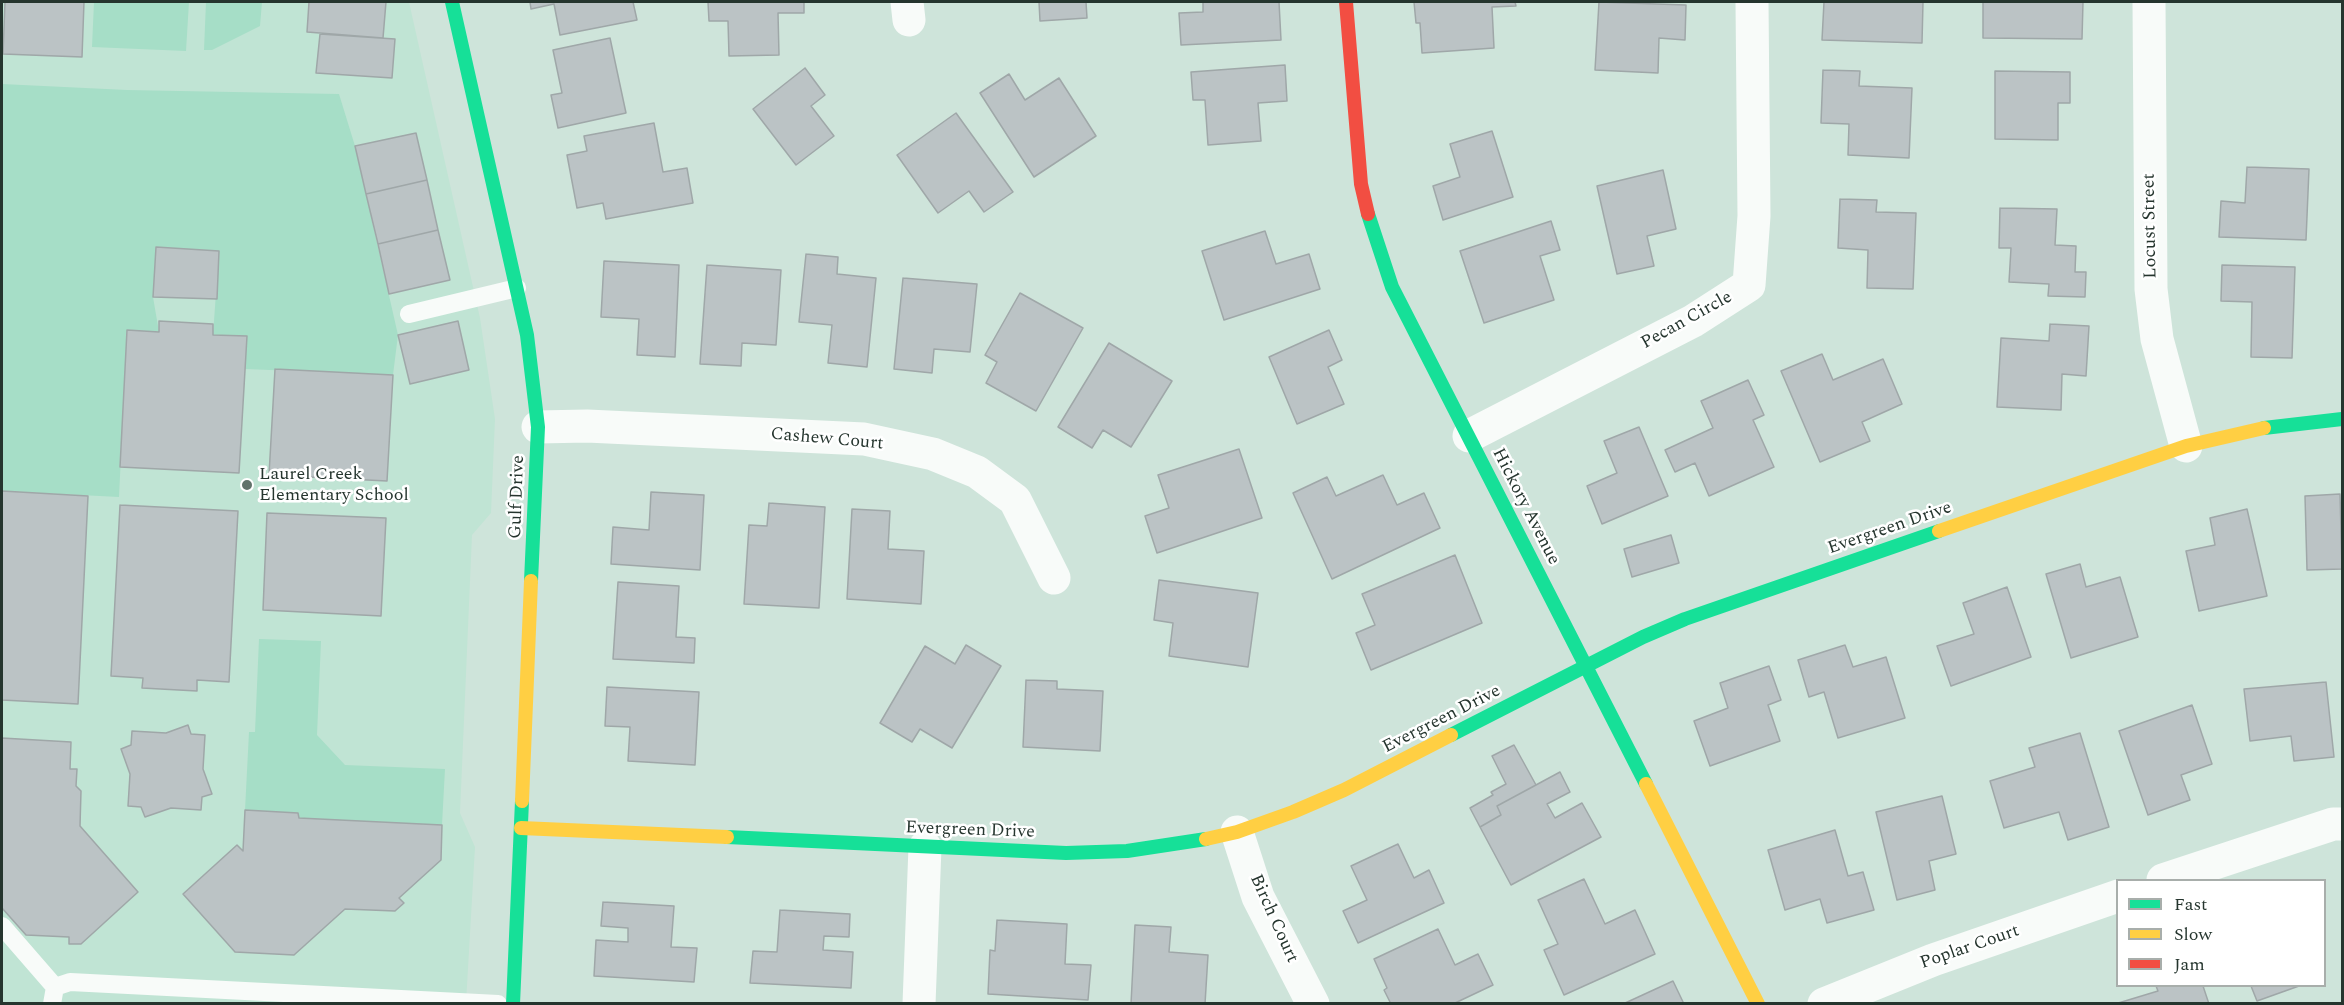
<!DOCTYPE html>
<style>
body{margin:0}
#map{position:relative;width:2344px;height:1005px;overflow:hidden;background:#cee4da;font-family:Spectral,serif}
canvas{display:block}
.frame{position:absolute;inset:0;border:3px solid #25352e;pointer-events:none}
.legend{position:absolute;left:2116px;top:879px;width:210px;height:108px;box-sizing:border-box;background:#fff;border:2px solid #a8aeab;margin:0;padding:8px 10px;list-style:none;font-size:18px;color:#25352e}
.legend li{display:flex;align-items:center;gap:12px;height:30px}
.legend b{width:30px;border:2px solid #a8aeab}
</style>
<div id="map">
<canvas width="2344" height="1005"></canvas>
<div class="frame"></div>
<ul class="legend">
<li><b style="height:8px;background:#16e098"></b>Fast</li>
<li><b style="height:8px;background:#ffcf43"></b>Slow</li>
<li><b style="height:8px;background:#f24e42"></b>Jam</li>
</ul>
</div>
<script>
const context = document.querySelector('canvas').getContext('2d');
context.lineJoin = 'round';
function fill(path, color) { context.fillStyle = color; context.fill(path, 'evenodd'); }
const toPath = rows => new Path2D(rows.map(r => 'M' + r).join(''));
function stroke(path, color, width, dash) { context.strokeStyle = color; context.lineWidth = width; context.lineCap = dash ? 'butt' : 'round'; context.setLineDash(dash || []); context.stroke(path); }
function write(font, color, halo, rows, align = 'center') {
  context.font = font + ' Spectral,serif'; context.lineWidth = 5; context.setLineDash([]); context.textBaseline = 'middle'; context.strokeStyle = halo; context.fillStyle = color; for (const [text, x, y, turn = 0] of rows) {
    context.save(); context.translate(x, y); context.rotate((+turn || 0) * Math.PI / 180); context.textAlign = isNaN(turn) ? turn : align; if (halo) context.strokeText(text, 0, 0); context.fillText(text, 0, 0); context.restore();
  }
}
const built = toPath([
 [2,2,409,2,480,318,495,419,491,513,472,535,460,813,475,847,466,1003,2,1004]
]);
const green = toPath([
 [94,2,189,2,186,51,92,47],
 [206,2,262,2,260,26,212,50,204,50],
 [2,84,127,90,339,94,355,146,398,335,393,375,245,369,247,336,213,335,219,251,156,247,153,297,159,332,127,331,119,497,2,491],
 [259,639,321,641,317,735,345,765,445,769,442,825,299,818,298,813,245,810,249,732,255,732]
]);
const building = toPath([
 [5,2,84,2,82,57,3,54,5,2],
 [309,2,386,2,383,38,307,32,309,2],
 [530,2,633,2,637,20,560,35,554,4,531,9,530,2],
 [708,2,804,2,804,13,778,13,779,55,729,56,728,21,709,21,708,2],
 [1039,2,1086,2,1087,18,1040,21,1039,2],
 [1203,2,1279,2,1281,40,1181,45,1179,13,1203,12,1203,2],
 [1414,2,1515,2,1516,6,1492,7,1494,48,1422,53,1420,23,1416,23,1414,2],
 [1599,2,1686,5,1685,40,1659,38,1658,73,1595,70,1599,2],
 [1824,2,1923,2,1922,43,1822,40,1824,2],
 [1983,2,2083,2,2082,39,1983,38,1983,2],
 [320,34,395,39,392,78,316,73,320,34],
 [610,38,626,113,558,128,551,95,562,93,553,50,610,38],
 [1285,65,1287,101,1258,103,1261,141,1208,145,1205,100,1193,100,1191,72,1285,65],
 [805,68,825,95,811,106,834,136,796,165,753,109,805,68],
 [1823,70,1860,71,1859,86,1912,88,1909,158,1848,155,1849,124,1821,123,1823,70],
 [1995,71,2070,72,2070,103,2058,103,2058,140,1995,139,1995,71],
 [1009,74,1025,100,1059,78,1096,136,1034,177,980,93,1009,74],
 [956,113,1013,192,984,212,969,191,938,213,897,155,956,113],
 [654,123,663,172,687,168,693,203,606,219,603,203,577,208,567,155,587,151,584,136,654,123],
 [1492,131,1513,197,1443,220,1433,186,1460,177,1450,144,1492,131],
 [416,133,427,180,366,194,355,146,416,133],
 [2247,167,2309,169,2306,240,2219,237,2221,201,2245,203,2247,167],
 [1663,170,1676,229,1647,236,1654,266,1617,274,1597,186,1663,170],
 [427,180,438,230,378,244,366,194,427,180],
 [1840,199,1877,200,1876,212,1916,213,1913,289,1867,288,1868,250,1838,248,1840,199],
 [2000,208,2057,209,2055,245,2076,246,2075,272,2086,272,2085,297,2048,296,2049,284,2009,282,2011,248,1999,248,2000,208],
 [1551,221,1560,250,1540,256,1554,300,1484,323,1460,251,1551,221],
 [438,230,450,280,389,294,378,244,438,230],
 [1265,231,1276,264,1309,254,1320,289,1224,320,1202,251,1265,231],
 [156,247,219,251,217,299,153,297,156,247],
 [806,254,838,257,837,274,876,278,867,367,828,363,832,325,799,322,806,254],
 [604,261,679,265,675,357,637,355,639,319,601,317,604,261],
 [707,265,781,270,776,345,742,343,741,366,700,364,707,265],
 [2222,265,2295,267,2292,358,2251,357,2252,302,2221,301,2222,265],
 [903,278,977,284,970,352,934,349,932,373,894,369,903,278],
 [1020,293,1083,328,1036,411,986,383,997,362,985,355,1020,293],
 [159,321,213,324,213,335,247,336,239,473,120,467,127,330,159,332,159,321],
 [458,321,469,370,410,384,398,335,458,321],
 [2050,324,2089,326,2086,376,2062,374,2061,410,1997,407,2001,338,2049,341,2050,324],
 [1329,330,1342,360,1328,367,1344,404,1297,424,1269,357,1329,330],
 [1109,343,1172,381,1131,447,1103,430,1092,448,1058,427,1109,343],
 [1822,354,1833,380,1883,359,1902,404,1862,422,1870,441,1820,462,1781,371,1822,354],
 [275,369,393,375,387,481,269,475,275,369],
 [1748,380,1764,415,1753,420,1774,467,1709,496,1695,463,1675,472,1665,450,1713,428,1701,401,1748,380],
 [1639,427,1668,496,1602,524,1587,486,1617,473,1604,441,1639,427],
 [1239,449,1262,518,1157,553,1145,516,1169,508,1158,475,1239,449],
 [1383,475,1397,505,1424,493,1440,528,1332,579,1293,493,1327,477,1336,496,1383,475],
 [2,491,88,496,78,704,2,700,2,491],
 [651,492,704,495,700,570,611,564,613,527,649,530,651,492],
 [2340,494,2342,569,2307,570,2305,496,2340,494],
 [769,503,825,507,819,608,744,604,749,525,767,526,769,503],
 [120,505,238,511,229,682,197,680,197,691,142,688,143,678,111,676,120,505],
 [852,509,890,511,888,549,924,551,921,604,847,599,852,509],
 [2247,509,2267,596,2199,611,2186,551,2215,545,2210,518,2247,509],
 [267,513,386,518,381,616,263,610,267,513],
 [1671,535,1679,563,1632,577,1624,549,1671,535],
 [1455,555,1482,623,1371,670,1356,633,1375,625,1362,594,1455,555],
 [2080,564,2086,587,2120,577,2138,637,2071,658,2046,574,2080,564],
 [1159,580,1258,593,1248,667,1169,656,1173,623,1154,620,1159,580],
 [618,582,679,586,676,637,695,638,694,663,613,659,618,582],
 [2007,587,2031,657,1951,686,1937,646,1974,634,1963,603,2007,587],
 [966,645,1001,666,952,748,920,729,912,742,880,723,925,646,955,664,966,645],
 [1845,645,1853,667,1886,657,1905,718,1838,738,1824,692,1809,697,1798,660,1845,645],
 [1769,666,1781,700,1768,705,1780,741,1710,766,1694,721,1728,708,1720,683,1769,666],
 [1026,680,1057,681,1057,689,1103,691,1100,751,1023,747,1026,680],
 [2326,682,2334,757,2294,761,2291,736,2250,741,2244,689,2326,682],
 [607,687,699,692,695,765,628,761,630,727,605,726,607,687],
 [2192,705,2212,764,2181,775,2190,800,2148,815,2119,731,2192,705],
 [188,725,191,734,205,735,203,769,212,794,202,797,201,810,171,808,145,817,141,807,128,806,130,774,121,749,131,745,132,731,166,733,188,725],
 [2080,733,2109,827,2068,840,2059,812,2004,828,1990,781,2035,767,2029,748,2080,733],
 [2,738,71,742,70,769,77,769,76,786,81,791,80,826,138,892,81,944,69,944,69,937,26,935,2,908,2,738],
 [1514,745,1536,785,1497,806,1501,815,1480,827,1470,808,1493,795,1491,792,1506,784,1492,756,1514,745],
 [1560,772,1570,792,1547,804,1555,818,1582,803,1601,837,1511,885,1480,827,1501,815,1497,806,1560,772],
 [1942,796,1956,854,1929,861,1935,890,1897,900,1876,812,1942,796],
 [245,810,298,813,299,818,442,825,441,860,399,898,404,903,395,911,345,909,294,955,235,952,183,894,237,845,243,851,245,810],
 [1835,830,1848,876,1863,872,1874,910,1827,923,1820,899,1785,910,1768,850,1835,830],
 [1398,844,1414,878,1429,870,1444,903,1358,943,1343,911,1367,900,1351,866,1398,844],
 [1584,879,1605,924,1635,910,1655,954,1564,995,1544,950,1558,944,1538,900,1584,879],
 [603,902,674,906,671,947,697,948,694,982,594,976,596,940,628,942,628,928,601,926,603,902],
 [780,910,850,914,849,937,824,936,823,950,853,952,851,988,750,983,753,951,777,952,780,910],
 [997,920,1067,924,1065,964,1091,965,1088,1000,988,994,990,950,995,951,997,920],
 [1135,925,1171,927,1169,952,1208,955,1205,1004,1131,1004,1135,925],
 [1438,929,1455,965,1478,954,1493,985,1453,1004,1391,1004,1384,990,1387,988,1374,959,1438,929],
 [1673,981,1684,1004,1623,1004,1673,981],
 [2156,986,2203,986,2209,1004,2115,1004,2158,991,2156,986],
 [2251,986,2299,986,2257,1001,2251,986]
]);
const lane = toPath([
 [409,314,517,288],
 [2,926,55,987],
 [52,1004,55,987,70,982,498,1004]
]);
const street = toPath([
 [907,2,909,20],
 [2149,2,2151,289,2157,339,2186,446],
 [538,427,587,426,864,439,933,454,977,472,1015,500,1054,578],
 [1469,436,1693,321,1749,285,1754,216,1752,2],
 [1237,832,1258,897,1313,1004],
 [2163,880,2333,824,2342,824],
 [919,1004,925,847],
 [1824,1004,1933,960,2118,896]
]);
const fast = toPath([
 [452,2,527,335,538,427,531,581],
 [1368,214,1392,287,1646,784],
 [2264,428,2342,419],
 [1451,735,1643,637,1685,619,1939,531],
 [727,837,1066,853,1127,851,1206,839],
 [513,1004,522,801]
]);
const slow = toPath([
 [1939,531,2186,446,2264,428],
 [1646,784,1758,1004],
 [522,801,531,581],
 [521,828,727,837],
 [1206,839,1237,832,1293,812,1344,790,1451,735]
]);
const jam = toPath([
 [1346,2,1361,184,1368,214]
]);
const markers = [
 [247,485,6,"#60726a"]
];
const streetNames = [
 ["Locust Street",2151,226,-91],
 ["Pecan Circle",1687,321,-29],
 ["Cashew Court",827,440,5],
 ["Gulf Drive",518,497,-88],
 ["Hickory Avenue",1525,507,63],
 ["Evergreen Drive",1890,529,-19],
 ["Evergreen Drive",1442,720,-27],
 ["Evergreen Drive",970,831,2],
 ["Birch Court",1273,919,66],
 ["Poplar Court",1970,948,-19]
];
const poiNames = [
 ["Laurel Creek",259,475],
 ["Elementary School",259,496]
];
fill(built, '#c0e4d4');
fill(green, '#a6dec7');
fill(building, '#bbc3c5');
stroke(building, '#9fa7a8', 1.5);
stroke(lane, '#f8fbf9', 18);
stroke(street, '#f8fbf9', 33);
stroke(fast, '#16e098', 14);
stroke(slow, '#ffcf43', 14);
stroke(jam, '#f24e42', 14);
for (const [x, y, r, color] of markers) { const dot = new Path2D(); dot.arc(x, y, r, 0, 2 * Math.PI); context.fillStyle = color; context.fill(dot); stroke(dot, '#fff', 2); }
write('18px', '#25352e', '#fff', streetNames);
write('18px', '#25352e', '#fff', poiNames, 'left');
</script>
